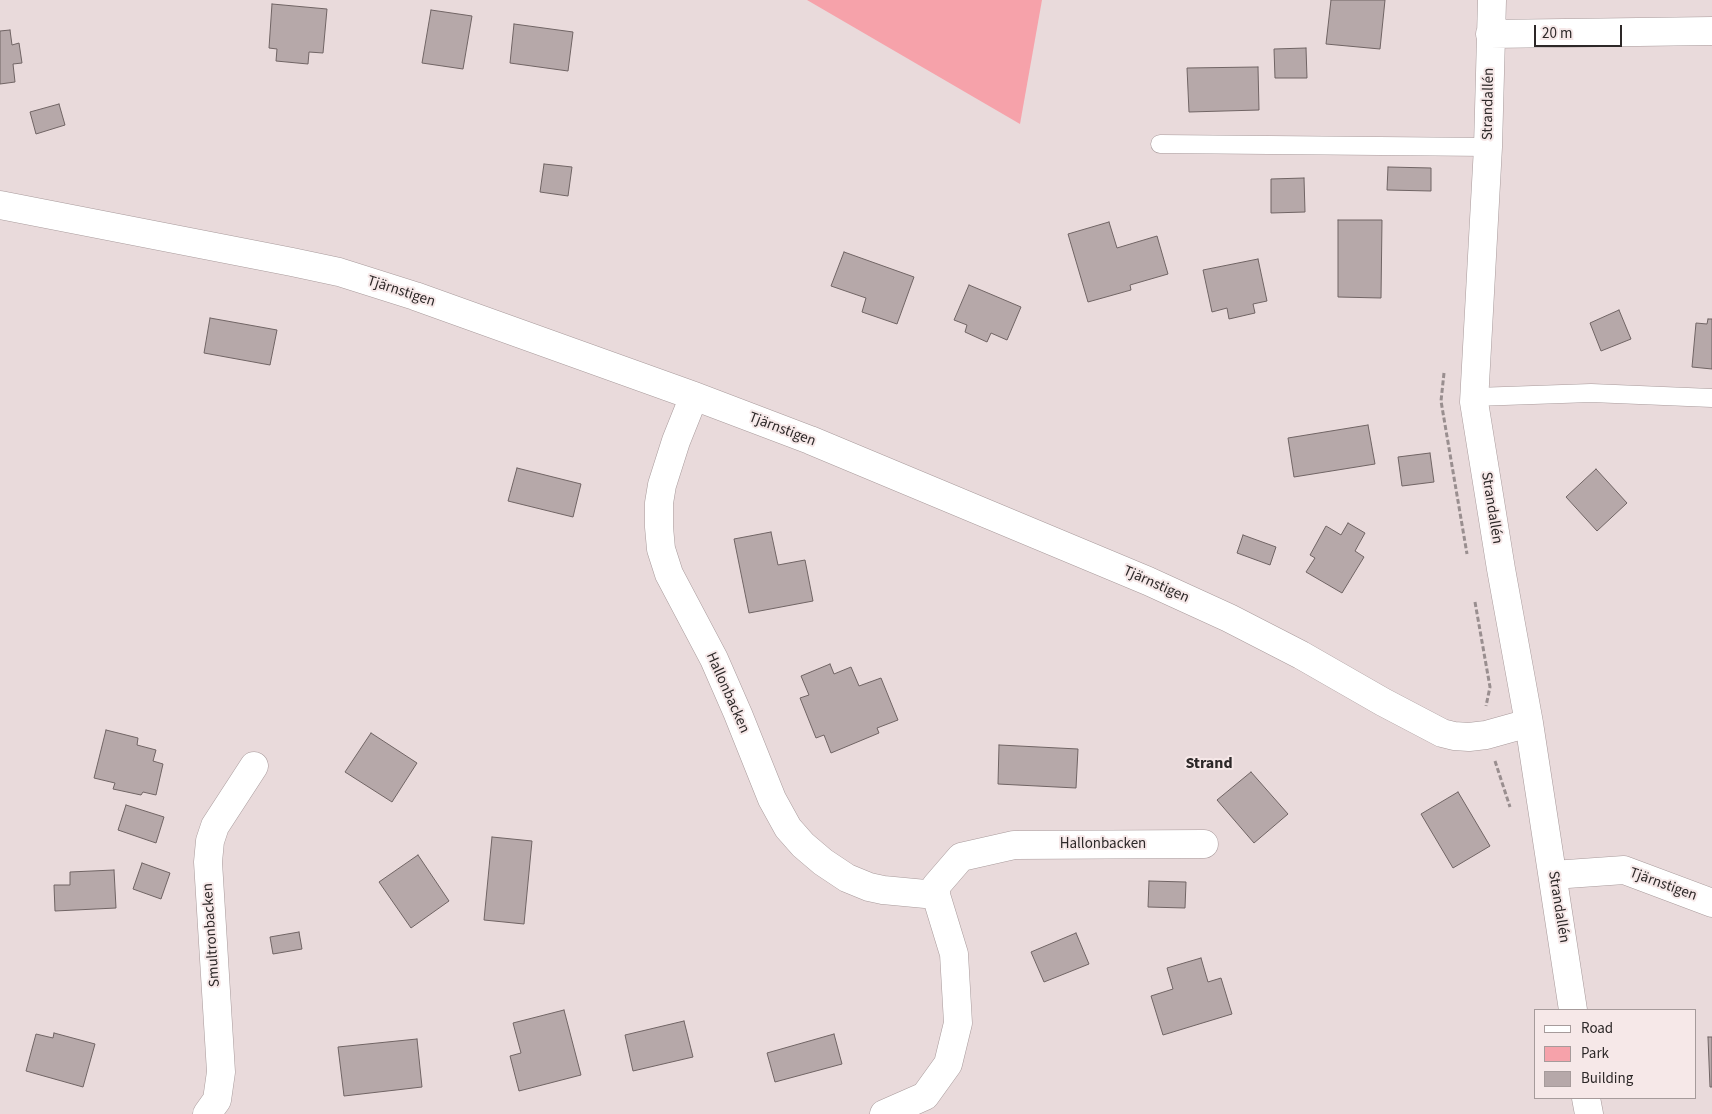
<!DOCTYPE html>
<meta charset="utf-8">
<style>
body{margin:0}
#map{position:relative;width:1712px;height:1114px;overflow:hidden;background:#e9dadb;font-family:"Source Sans 3",sans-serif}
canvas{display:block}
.legend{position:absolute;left:1534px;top:1009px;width:162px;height:90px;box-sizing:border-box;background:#f6e8e8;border:1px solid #a69b9b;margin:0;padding:6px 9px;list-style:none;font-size:15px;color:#2d2828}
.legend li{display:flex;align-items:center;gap:10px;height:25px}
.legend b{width:25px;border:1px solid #a69b9b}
.scale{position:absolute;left:1534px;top:25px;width:88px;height:22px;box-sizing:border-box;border:2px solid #2d2828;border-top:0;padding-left:6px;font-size:15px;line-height:18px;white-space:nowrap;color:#2d2828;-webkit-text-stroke:4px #f6e8e8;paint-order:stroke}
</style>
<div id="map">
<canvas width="1712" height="1114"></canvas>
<ul class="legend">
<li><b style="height:6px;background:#fff"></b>Road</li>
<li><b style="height:14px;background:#f6a2aa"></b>Park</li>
<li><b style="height:14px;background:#b6a8a9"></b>Building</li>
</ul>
<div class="scale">20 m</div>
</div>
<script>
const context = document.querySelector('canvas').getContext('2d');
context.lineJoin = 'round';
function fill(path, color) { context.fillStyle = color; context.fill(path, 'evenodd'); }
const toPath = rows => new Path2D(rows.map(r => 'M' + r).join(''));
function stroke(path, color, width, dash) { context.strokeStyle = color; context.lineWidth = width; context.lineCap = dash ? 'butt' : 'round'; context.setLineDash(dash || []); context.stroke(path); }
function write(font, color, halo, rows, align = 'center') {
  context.font = font + ' "Source Sans 3",sans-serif'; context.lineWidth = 4; context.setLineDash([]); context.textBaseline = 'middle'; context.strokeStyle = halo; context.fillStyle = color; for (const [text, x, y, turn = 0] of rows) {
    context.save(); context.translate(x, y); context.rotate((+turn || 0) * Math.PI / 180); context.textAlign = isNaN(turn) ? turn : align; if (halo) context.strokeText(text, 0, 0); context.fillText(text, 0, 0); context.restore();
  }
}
const green = toPath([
 [807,0,1042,0,1020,124]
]);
const building = toPath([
 [1331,0,1385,0,1380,49,1326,44,1331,0],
 [272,4,327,9,323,53,309,52,308,64,276,61,277,49,269,48,272,4],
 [431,10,472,16,463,69,422,63,431,10],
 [514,24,573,32,568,71,510,63,514,24],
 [10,30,12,45,19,43,22,63,13,64,15,82,0,84,0,31,10,30],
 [1306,48,1307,78,1275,78,1274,49,1306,48],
 [1258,67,1259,110,1189,112,1187,68,1258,67],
 [59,104,65,125,36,134,30,112,59,104],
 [544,164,572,167,568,196,540,192,544,164],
 [1388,167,1431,168,1431,191,1387,190,1388,167],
 [1304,178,1305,212,1271,213,1271,179,1304,178],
 [1338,220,1382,220,1381,298,1338,297,1338,220],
 [1109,222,1117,248,1157,236,1168,274,1130,285,1131,290,1088,302,1068,234,1109,222],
 [844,252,914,277,897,324,862,312,866,298,831,286,844,252],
 [1258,259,1267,301,1253,304,1255,313,1229,319,1227,308,1212,312,1203,270,1258,259],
 [969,285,1021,307,1007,340,991,333,987,342,965,332,967,325,954,320,969,285],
 [1619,310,1631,339,1601,351,1590,323,1619,310],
 [210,318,277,330,270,365,204,353,210,318],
 [1708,319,1712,319,1712,369,1692,367,1696,323,1707,324,1708,319],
 [1368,425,1375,464,1294,477,1288,438,1368,425],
 [1430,453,1434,482,1402,486,1398,457,1430,453],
 [517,468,581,484,573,517,508,501,517,468],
 [1596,469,1627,503,1597,531,1566,497,1596,469],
 [1348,523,1365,533,1355,551,1364,557,1342,593,1306,572,1315,558,1310,555,1326,526,1341,535,1348,523],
 [771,532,778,565,805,560,813,601,749,613,734,539,771,532],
 [1243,535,1276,547,1270,565,1237,553,1243,535],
 [830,664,834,674,851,667,859,686,881,678,898,720,877,728,879,733,831,753,824,735,816,738,800,698,809,695,801,676,830,664],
 [106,730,138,738,137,745,156,750,153,761,163,764,156,795,143,792,141,795,113,789,115,783,94,778,106,730],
 [371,733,417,763,392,802,345,772,371,733],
 [999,745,1078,749,1076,788,998,784,999,745],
 [1251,772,1288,814,1254,843,1217,800,1251,772],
 [1458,792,1490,846,1453,868,1421,814,1458,792],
 [126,805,164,817,156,843,118,830,126,805],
 [492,837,532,841,524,924,484,920,492,837],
 [418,855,449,901,411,928,379,882,418,855],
 [142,863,170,873,161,899,133,889,142,863],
 [114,870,116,908,55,911,54,885,70,885,70,872,114,870],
 [1149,881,1186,882,1185,908,1148,907,1149,881],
 [299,932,302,949,273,954,270,937,299,932],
 [1076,933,1089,964,1044,982,1031,952,1076,933],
 [1201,958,1208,982,1221,978,1232,1014,1163,1035,1151,996,1173,989,1167,968,1201,958],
 [564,1010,581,1075,519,1091,510,1056,521,1053,513,1023,564,1010],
 [684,1021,693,1057,633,1071,625,1035,684,1021],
 [54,1033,95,1044,83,1087,26,1071,36,1034,53,1038,54,1033],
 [834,1034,842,1064,775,1082,767,1053,834,1034],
 [1708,1037,1712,1037,1712,1087,1710,1087,1708,1037],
 [417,1039,422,1087,344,1096,338,1047,417,1039]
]);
const path = toPath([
 [1444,373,1441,401,1467,554],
 [1475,602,1490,687,1486,706],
 [1495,761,1510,807]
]);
const service = toPath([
 [1160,144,1488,147],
 [1475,397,1591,393,1712,398]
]);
const minor = toPath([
 [1492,0,1488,147,1474,402,1501,569,1529,723,1573,1010],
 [1490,34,1712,31],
 [0,205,292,262,339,272,415,296,694,396,810,440,1148,581,1229,618,1301,655,1383,702,1442,733,1454,736,1469,737,1486,735,1529,723],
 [694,396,676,441,662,485,659,503,659,527,661,549,669,574,714,659,738,714,772,799,788,828,803,845,823,862,847,878,869,887,883,890,936,895,954,954,958,1023,948,1064,925,1096,884,1114],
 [1553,875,1624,870,1712,903],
 [936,895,936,886,961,857,1014,845,1204,844],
 [1586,1098,1589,1114],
 [207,1114,217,1100,221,1072,208,862,210,841,215,826,254,766]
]);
const streetNames = [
 ["Strandallén",1489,104,-89],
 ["Tjärnstigen",401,292,18],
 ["Tjärnstigen",782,430,21],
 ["Strandallén",1491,508,81],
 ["Tjärnstigen",1156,585,24],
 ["Hallonbacken",727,693,66],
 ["Hallonbacken",1103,845],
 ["Tjärnstigen",1663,885,20],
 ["Strandallén",1558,907,81],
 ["Smultronbacken",212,935,-94]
];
const neighbourhoodNames = [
 ["Strand",1209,764]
];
fill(green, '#f6a2aa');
fill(building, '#b6a8a9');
stroke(building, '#706464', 1);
stroke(service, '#a89a9b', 19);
stroke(minor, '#a89a9b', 29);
stroke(path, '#998e8f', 3, [5, 2.5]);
stroke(service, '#fff', 18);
stroke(minor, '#fff', 28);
write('15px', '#2d2828', '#f6e8e8', streetNames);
write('bold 16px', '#2d2828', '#f6e8e8', neighbourhoodNames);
</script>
